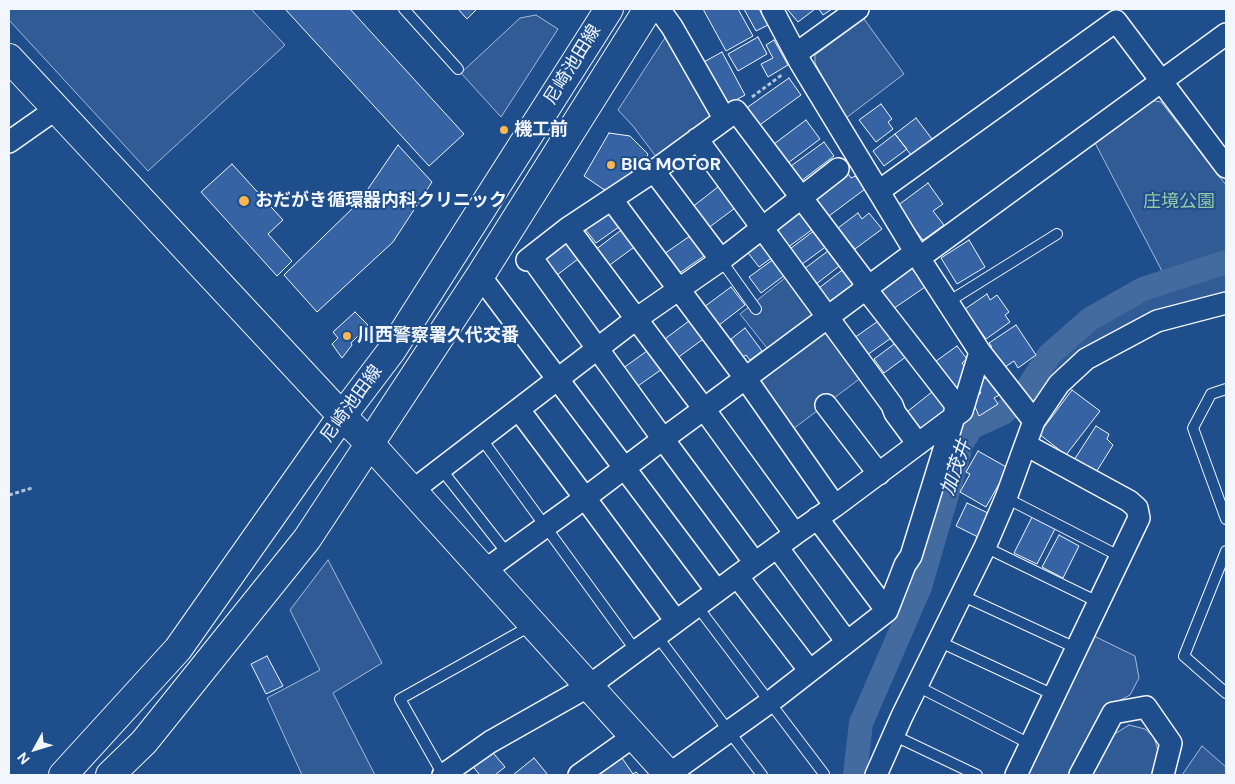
<!DOCTYPE html>
<meta charset="utf-8">
<style>
body{margin:0}
#map{position:relative;width:1235px;height:784px;overflow:hidden;background:#1f4e8c;font-family:"DM Sans",sans-serif}
canvas{display:block}
.frame{position:absolute;inset:0;border:10px solid #f2f6ff;pointer-events:none}
.north{position:absolute;left:10px;top:724px;width:50px;height:50px;-webkit-text-stroke:4px #1f4e8c;paint-order:stroke;rotate:231deg;font-size:14px;font-weight:700;line-height:20px;text-align:center;color:#f2f6ff}
.north::after{content:'';display:block;margin:auto;width:18px;height:22px;background:#f2f6ff;clip-path:polygon(50% 0,100% 100%,50% 72%,0 100%)}
</style>
<div id="map">
<canvas width="1235" height="784"></canvas>
<div class="frame"></div>
<div class="north">N</div>
</div>
<script>
const context = document.querySelector('canvas').getContext('2d');
context.lineJoin = 'round';
function fill(path, color) { context.fillStyle = color; context.fill(path, 'evenodd'); }
const toPath = rows => new Path2D(rows.map(r => 'M' + r).join(''));
function stroke(path, color, width, dash) { context.strokeStyle = color; context.lineWidth = width; context.lineCap = dash ? 'butt' : 'round'; context.setLineDash(dash || []); context.stroke(path); }
function write(font, color, halo, rows, align = 'center') {
  context.font = font + ' "DM Sans","Noto Sans JP",sans-serif'; context.lineWidth = 4; context.setLineDash([]); context.textBaseline = 'middle'; context.strokeStyle = halo; context.fillStyle = color; for (const [text, x, y, turn = 0] of rows) {
    context.save(); context.translate(x, y); context.rotate((+turn || 0) * Math.PI / 180); context.textAlign = isNaN(turn) ? turn : align; if (halo) context.strokeText(text, 0, 0); context.fillText(text, 0, 0); context.restore();
  }
}
const built = toPath([
 [9,9,251,9,285,45,148,171,9,20,9,9],
 [536,15,558,29,501,117,461,73,520,18,536,15],
 [864,19,904,74,846,118,815,63,815,55,864,19],
 [672,27,724,118,657,158,633,126,618,110,672,27],
 [1148,100,1161,102,1226,185,1226,252,1178,266,1226,254,1226,300,1159,318,1035,404,1018,392,1036,358,1083,316,1162,271,1094,141,1148,100],
 [790,274,821,314,771,353,740,314,790,274],
 [827,322,866,374,789,432,751,381,827,322],
 [328,560,382,663,333,693,375,775,302,775,267,698,320,670,290,610,328,560],
 [1094,636,1135,656,1139,678,1130,695,1111,705,1072,775,1028,775,1094,636],
 [1129,725,1145,729,1154,737,1159,754,1157,766,1151,775,1088,775,1113,735,1129,725],
 [1202,746,1226,767,1226,775,1182,775,1202,746]
]);
const canal = toPath([
 [855,775,861,723,920,587,962,443,972,427,1003,413,1023,395,1049,355,1090,319,1143,289,1226,262]
]);
const building = toPath([
 [285,9,350,9,464,134,429,166,285,9],
 [458,9,477,9,467,19,458,9],
 [703,9,738,9,753,36,726,51,703,9],
 [744,9,759,9,768,25,756,31,744,9],
 [787,9,815,9,798,22,787,9],
 [819,9,832,9,823,15,819,9],
 [758,37,767,54,738,71,728,54,758,37],
 [774,40,788,65,768,77,761,64,773,58,766,45,774,40],
 [722,52,745,95,725,106,702,63,722,52],
 [789,78,801,95,757,127,745,109,789,78],
 [881,104,892,119,888,122,893,129,876,142,859,120,881,104],
 [916,118,932,139,911,155,895,134,916,118],
 [806,120,820,139,788,163,774,144,806,120],
 [609,133,630,136,648,154,645,161,639,158,628,178,608,190,603,189,584,176,609,133],
 [895,134,907,149,884,166,873,151,895,134],
 [824,142,834,156,801,181,791,166,824,142],
 [398,145,432,182,393,242,317,312,284,275,359,202,398,145],
 [232,164,283,220,268,234,292,261,277,276,201,192,232,164],
 [847,172,851,178,855,176,865,189,825,219,810,199,847,172],
 [723,183,739,205,707,229,691,208,723,183],
 [928,183,943,204,933,211,944,225,923,240,897,206,928,183],
 [612,209,623,224,596,243,585,229,612,209],
 [804,209,817,226,787,248,774,231,804,209],
 [858,213,862,219,869,213,882,229,855,249,838,228,858,213],
 [819,227,831,243,798,267,786,252,819,227],
 [624,228,637,245,607,267,595,250,624,228],
 [690,236,704,256,675,276,661,256,690,236],
 [764,236,777,254,759,267,745,249,764,236],
 [569,239,582,256,557,275,544,258,569,239],
 [969,240,985,267,957,284,941,258,969,240],
 [832,248,843,263,815,285,804,269,832,248],
 [778,256,789,272,761,293,749,277,778,256],
 [915,265,928,285,890,311,877,291,915,265],
 [845,268,857,283,831,303,819,288,845,268],
 [731,287,745,305,714,329,700,310,731,287],
 [987,294,990,300,997,295,1009,312,1005,315,1010,322,986,339,965,309,987,294],
 [355,312,368,325,359,333,360,334,351,343,352,345,342,358,332,344,338,338,333,332,355,312],
 [693,318,706,337,676,359,662,341,693,318],
 [881,319,894,336,867,355,854,338,881,319],
 [1016,325,1036,355,1018,368,1014,361,1002,369,989,350,992,347,989,343,1016,325],
 [745,328,762,351,750,360,746,355,740,359,730,346,734,343,731,339,745,328],
 [897,342,907,356,884,373,874,359,897,342],
 [957,346,967,359,962,363,967,370,961,374,965,379,962,385,952,392,932,364,957,346],
 [651,348,665,367,635,388,622,369,651,348],
 [988,376,1001,394,994,398,998,404,979,416,972,400,981,393,975,385,988,376],
 [937,388,947,400,941,404,947,412,918,435,903,415,937,388],
 [1072,390,1100,411,1066,455,1039,434,1072,390],
 [1096,426,1109,434,1107,439,1113,445,1095,474,1074,460,1096,426],
 [978,451,1008,468,986,507,960,492,970,474,966,472,978,451],
 [967,503,992,515,980,538,956,526,967,503],
 [1032,517,1055,529,1037,564,1014,553,1032,517],
 [1059,535,1079,546,1063,578,1042,567,1059,535],
 [267,656,283,686,266,694,251,664,267,656],
 [489,748,505,767,495,775,480,775,470,763,489,748],
 [534,758,548,775,513,775,534,758],
 [622,758,633,774,636,772,639,775,598,775,622,758]
]);
const path = toPath([
 [752,97,783,74],
 [9,495,32,488]
]);
const lane = toPath([
 [404,9,458,69],
 [721,260,756,309],
 [948,302,1057,234],
 [1226,389,1211,394,1193,428,1226,519],
 [481,438,636,651],
 [441,469,507,553],
 [1006,498,1121,557],
 [985,547,1100,603],
 [1226,551,1184,656,1226,693],
 [961,595,1078,649],
 [697,606,824,774],
 [657,636,762,775],
 [940,642,1054,695],
 [917,686,1030,744],
 [893,735,977,775],
 [443,775,400,699,532,625]
]);
const street = toPath([
 [659,9,672,27,724,118],
 [772,9,800,62,919,258,980,352,1034,421],
 [797,53,858,9],
 [697,139,892,405,895,413,918,444],
 [9,142,56,109],
 [879,191,1116,21,1226,167],
 [568,228,704,409,910,256,919,258,1226,34],
 [531,257,663,439,704,409,795,534,835,506,746,379,612,200],
 [527,260,568,228,654,171],
 [721,260,654,171,736,111,862,278,866,289,956,405,954,417,835,506],
 [480,276,717,591],
 [826,405,879,474],
 [519,410,585,498,663,439,755,563,795,534],
 [412,491,636,319,721,260,838,169],
 [817,518,887,611],
 [777,547,847,642],
 [484,571,585,498,676,621],
 [737,576,810,671],
 [443,775,490,742,589,686,755,563],
 [579,775,634,736],
 [668,775,770,702,887,611,905,565,911,556,954,417,962,411,980,352],
 [876,775,902,716,985,547,1006,498,1034,421,1059,384,1086,359,1157,321,1226,303],
 [1016,775,1139,518,1137,508,1129,501,1026,445],
 [1080,775,1113,713,1146,707,1171,743,1163,775]
]);
const secondary = toPath([
 [9,58,342,416,371,445,669,775]
]);
const primary = toPath([
 [63,775,178,649,342,416,392,350,609,9],
 [110,775,144,742,307,539,480,276,648,9]
]);
const markers = [
 [504,130,5,"#ffb74d"],
 [611,165,5,"#ffb74d"],
 [244,201,6,"#ffb74d"],
 [347,336,5,"#ffb74d"]
];
const streetNames = [
 ["尼崎池田線",573,65,-58],
 ["尼崎池田線",352,404,-54]
];
const poiNames = [
 ["機工前",514,130],
 ["BIG MOTOR",621,165],
 ["おだがき循環器内科クリニック",255,201],
 ["川西警察署久代交番",357,336]
];
const parkNames = [
 ["庄境公園",1179,202]
];
const waterNames = [
 ["加茂井",957,468,-71]
];
fill(built, '#305b95');
stroke(built, '#a8bbd7', 1);
stroke(canal, '#446ba0', 24);
fill(building, '#3563a3');
stroke(building, '#f2f6ff', 1);
stroke(lane, '#f2f6ff', 12);
stroke(street, '#f2f6ff', 24);
stroke(secondary, '#f2f6ff', 30);
stroke(primary, '#f2f6ff', 30);
stroke(path, '#b3c4dc', 3, [4, 2.5]);
stroke(lane, '#1f4e8c', 10);
stroke(street, '#1f4e8c', 21);
stroke(secondary, '#1f4e8c', 28);
stroke(primary, '#1f4e8c', 28);
for (const [x, y, r, color] of markers) { const dot = new Path2D(); dot.arc(x, y, r, 0, 2 * Math.PI); context.fillStyle = color; context.fill(dot); stroke(dot, '#1f4e8c', 2); }
write('18px', '#f2f6ff', '#1f4e8c', streetNames);
write('bold 18px', '#f2f6ff', '#1f4e8c', poiNames, 'left');
write('18px', '#97c8a6', '#1f4e8c', parkNames);
write('italic 19px', '#f2f6ff', '#1f4e8c', waterNames);
</script>
